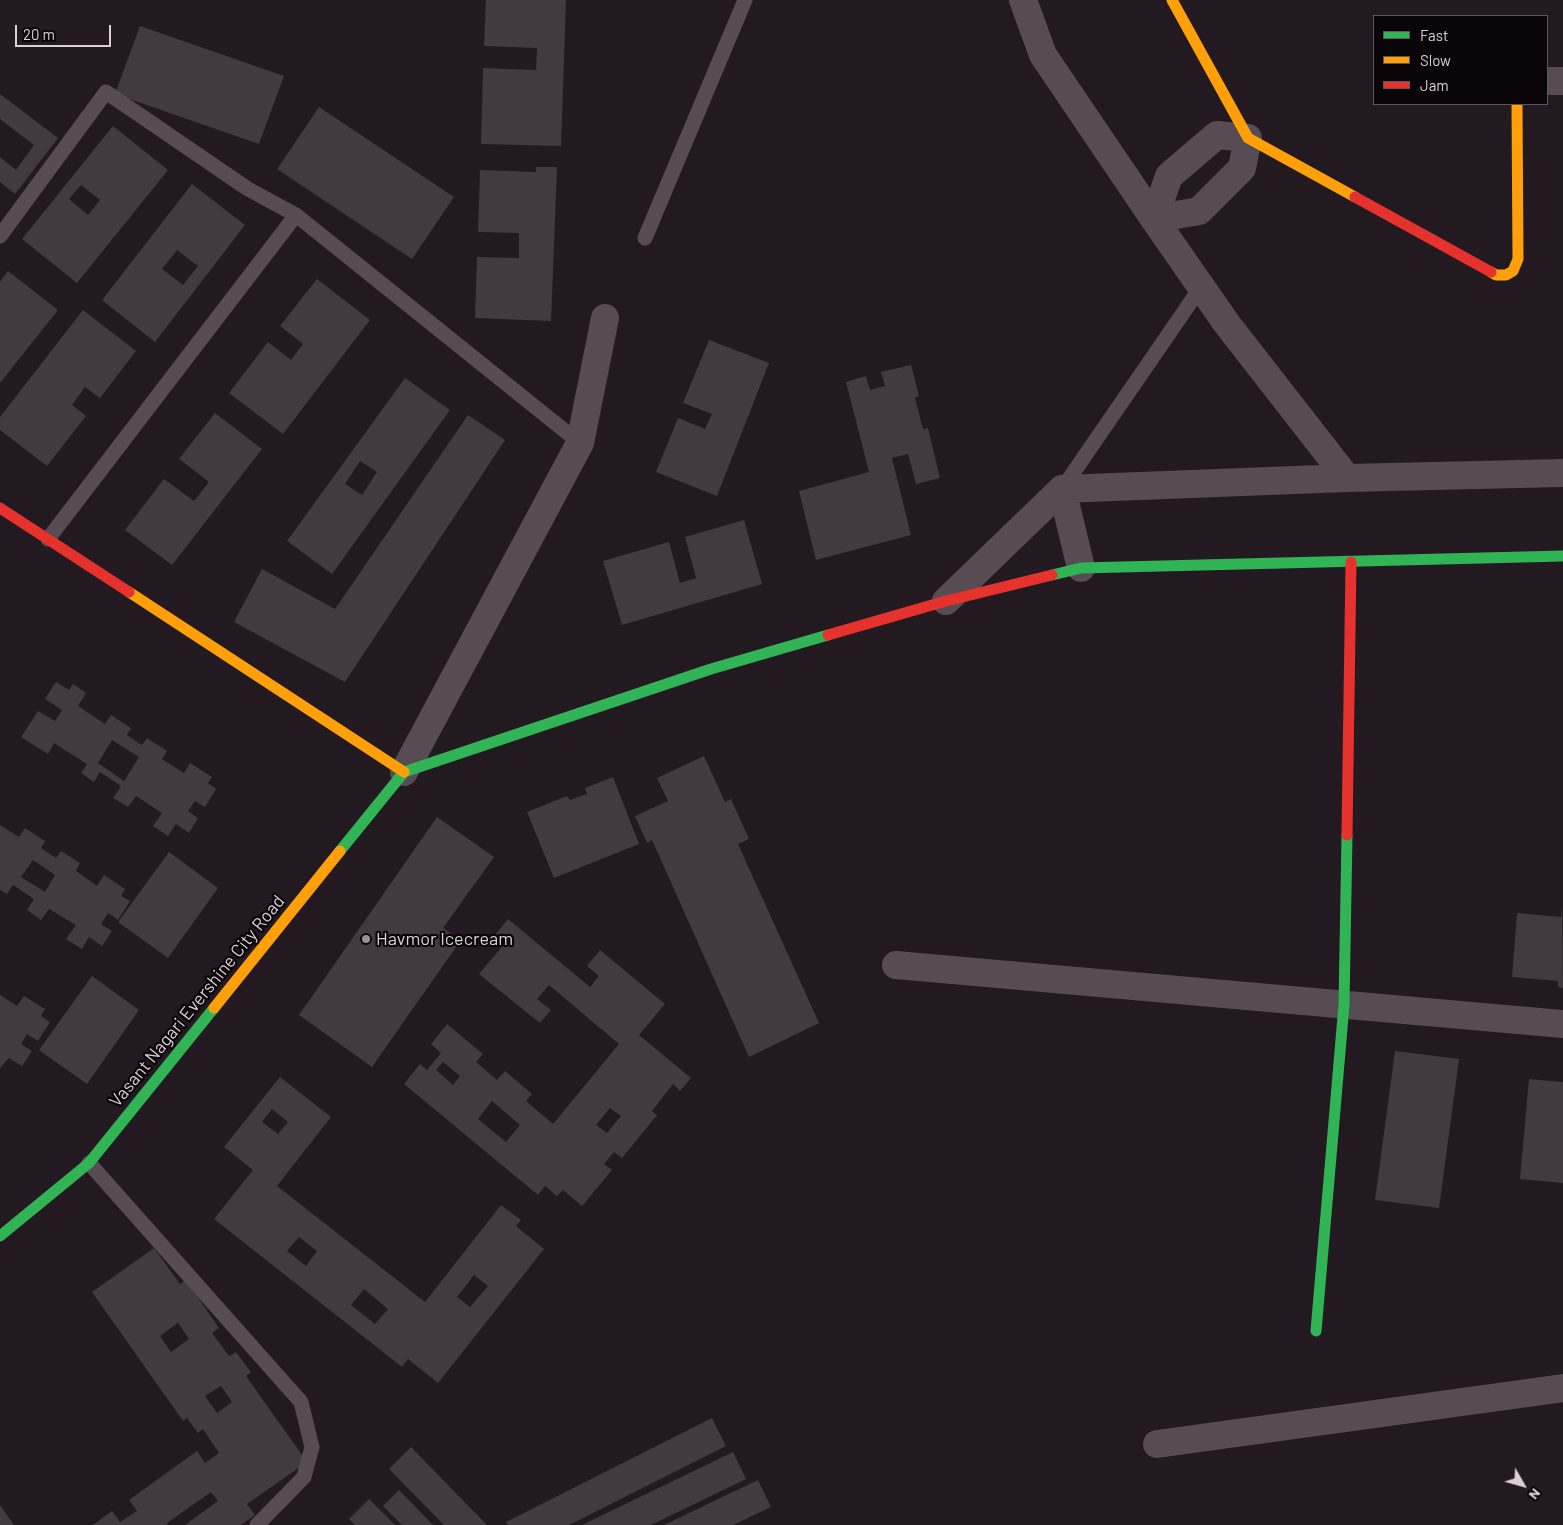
<!DOCTYPE html>
<style>
body{margin:0}
#map{position:relative;width:1563px;height:1525px;overflow:hidden;background:#221a20;font-family:Barlow,sans-serif}
canvas{display:block}
.legend{position:absolute;left:1373px;top:15px;width:175px;height:90px;box-sizing:border-box;background:#0a0508;border:1px solid #5e565b;margin:0;padding:6px 9px;list-style:none;font-size:15px;color:#dbd0d7}
.legend li{display:flex;align-items:center;gap:10px;height:25px}
.legend b{width:25px;border:1px solid #5e565b}
.north{position:absolute;left:1498px;top:1460px;width:50px;height:50px;-webkit-text-stroke:4px #0a0508;paint-order:stroke;rotate:128deg;font-size:14px;font-weight:700;line-height:20px;text-align:center;color:#dbd0d7}
.north::after{content:'';display:block;margin:auto;width:18px;height:22px;background:#dbd0d7;clip-path:polygon(50% 0,100% 100%,50% 72%,0 100%)}
.scale{position:absolute;left:15px;top:25px;width:96px;height:22px;box-sizing:border-box;border:2px solid #dbd0d7;border-top:0;padding-left:6px;font-size:15px;line-height:18px;white-space:nowrap;color:#dbd0d7;-webkit-text-stroke:4px #0a0508;paint-order:stroke}
</style>
<div id="map">
<canvas width="1563" height="1525"></canvas>
<ul class="legend">
<li><b style="height:6px;background:#30b455"></b>Fast</li>
<li><b style="height:6px;background:#ff9f0a"></b>Slow</li>
<li><b style="height:6px;background:#e5322d"></b>Jam</li>
</ul>
<div class="north">N</div>
<div class="scale">20 m</div>
</div>
<script>
const context = document.querySelector('canvas').getContext('2d');
context.lineJoin = 'round';
function fill(path, color) { context.fillStyle = color; context.fill(path, 'evenodd'); }
const toPath = rows => new Path2D(rows.map(r => 'M' + r).join(''));
function stroke(path, color, width, dash) { context.strokeStyle = color; context.lineWidth = width; context.lineCap = dash ? 'butt' : 'round'; context.setLineDash(dash || []); context.stroke(path); }
function write(font, color, halo, rows, align = 'center') {
  context.font = font + ' Barlow,sans-serif'; context.lineWidth = 4.5; context.setLineDash([]); context.textBaseline = 'middle'; context.strokeStyle = halo; context.fillStyle = color; for (const [text, x, y, turn = 0] of rows) {
    context.save(); context.translate(x, y); context.rotate((+turn || 0) * Math.PI / 180); context.textAlign = isNaN(turn) ? turn : align; if (halo) context.strokeText(text, 0, 0); context.fillText(text, 0, 0); context.restore();
  }
}
const building = toPath([
 [486,0,566,0,561,146,481,144,483,68,536,70,537,48,484,46],
 [140,26,284,76,259,144,115,94],
 [0,94,58,138,15,194,0,182,0,157,16,170,34,145,0,119],
 [319,107,454,197,412,259,277,169],
 [113,126,168,170,77,283,22,239],
 [81,185,100,200,88,215,69,199],
 [536,167,557,167,551,321,475,318,477,257,519,258,519,233,478,232,480,170,536,172],
 [192,184,245,225,155,342,102,300],
 [177,250,198,266,183,285,162,269],
 [8,271,58,310,0,383,0,282],
 [317,279,370,320,283,434,229,393,268,342,291,360,303,344,280,326],
 [83,310,136,351,100,398,85,387,72,405,86,416,47,466,0,430,0,417],
 [709,340,769,363,717,496,656,472,678,418,705,429,712,414,683,403],
 [911,365,919,396,915,398,923,429,928,428,940,478,916,484,908,454,892,458,911,535,816,560,799,491,869,472,846,382,866,376,870,390,885,386,881,372],
 [405,378,450,410,332,574,287,541],
 [360,461,377,472,362,495,345,484],
 [215,413,262,449,172,565,125,530,164,479,194,501,209,482,179,459],
 [468,415,505,440,345,682,234,622,262,569,335,609],
 [744,520,762,584,622,625,603,561,669,542,680,583,696,578,685,537],
 [56,682,69,690,73,684,86,693,78,706,105,724,111,715,131,728,127,735,142,745,147,738,167,751,162,759,184,773,190,763,212,777,208,783,216,789,205,807,195,801,188,811,198,818,189,833,176,824,168,836,153,826,162,813,136,796,128,807,113,798,121,786,100,772,94,782,81,773,87,764,54,743,48,754,21,737,38,711,55,721,62,710,45,699],
 [112,740,139,757,124,781,98,763],
 [704,756,725,802,731,799,749,839,738,844,819,1023,749,1057,652,840,647,843,635,816,668,801,657,778],
 [613,777,639,844,554,878,527,812,567,796,570,800,587,794,585,788],
 [437,817,494,857,443,928,461,940,372,1067,299,1015],
 [0,825,19,837,25,828,45,841,41,848,56,858,61,851,80,863,76,871,97,886,104,875,125,889,121,896,130,901,118,920,108,913,101,924,112,931,102,946,89,937,82,949,66,939,76,925,49,909,41,920,27,910,34,899,13,885,7,894,0,890],
 [33,860,55,875,45,892,21,877],
 [169,852,218,888,168,958,118,922],
 [1562,907,1563,988,1558,987,1558,981,1512,977,1517,913,1561,917],
 [508,919,590,987,599,976,587,966,600,950,665,1004,639,1035,691,1078,680,1091,673,1084,652,1111,657,1115,622,1158,614,1152,604,1164,612,1170,582,1206,563,1190,557,1196,545,1186,538,1195,404,1084,420,1064,427,1070,441,1053,431,1044,447,1024,483,1054,476,1062,497,1080,505,1071,532,1094,526,1101,553,1124,619,1044,549,985,537,999,551,1010,540,1023,479,974,501,948,491,940],
 [443,1062,460,1076,453,1085,436,1070],
 [492,1101,520,1125,506,1142,478,1119],
 [610,1108,621,1116,607,1133,596,1125],
 [92,976,139,1010,87,1084,39,1050],
 [0,995,17,1006,24,996,45,1009,41,1016,50,1022,38,1041,27,1034,21,1044,32,1051,22,1066,9,1058,0,1068],
 [1395,1051,1459,1059,1439,1208,1375,1200],
 [280,1077,331,1117,277,1186,425,1302,501,1205,521,1220,516,1226,544,1249,438,1383,408,1359,402,1367,214,1219,253,1170,224,1147],
 [272,1109,288,1122,278,1134,262,1122],
 [299,1237,317,1251,306,1266,287,1251],
 [474,1275,488,1286,470,1307,457,1297],
 [364,1289,388,1309,375,1324,351,1305],
 [1529,1079,1563,1082,1563,1183,1520,1179],
 [154,1248,180,1284,186,1280,219,1328,212,1333,229,1356,236,1352,251,1372,246,1376,307,1462,247,1504,255,1515,241,1525,185,1525,218,1501,211,1492,167,1523,168,1525,93,1525,112,1511,120,1522,137,1511,129,1500,197,1451,205,1463,219,1453,203,1429,198,1433,187,1418,183,1421,92,1292],
 [178,1323,189,1339,171,1352,160,1336],
 [221,1386,232,1402,217,1413,205,1396],
 [712,1418,726,1446,569,1525,508,1525,506,1522],
 [411,1447,487,1525,444,1525,389,1469],
 [733,1452,746,1479,651,1525,582,1525],
 [758,1480,771,1507,733,1525,664,1525],
 [399,1490,433,1525,402,1525,383,1506],
 [369,1499,395,1525,355,1525,349,1519],
 [0,1505,14,1525,0,1525]
]);
const lane = toPath([
 [0,236,106,92,248,189,296,215,580,443],
 [645,238,745,0],
 [1062,489,1201,287],
 [48,539,296,215],
 [89,1163,301,1402,312,1447,304,1477,257,1525]
]);
const street = toPath([
 [1023,0,1043,55,1154,219,1227,324,1347,478],
 [1547,81,1563,81],
 [1217,135,1248,138,1242,168,1199,211,1154,219,1169,176,1217,135],
 [1062,489,1081,568],
 [946,601,1062,489,1347,478,1563,473],
 [404,772,580,443,605,318],
 [896,965,1563,1024],
 [1157,1444,1563,1388]
]);
const fast = toPath([
 [1052,575,1081,568,1563,556],
 [404,772,711,669,828,635],
 [340,851,404,772],
 [0,1236,89,1163,214,1008],
 [1316,1331,1344,1005,1347,835]
]);
const slow = toPath([
 [1172,0,1248,138,1355,197],
 [1491,272,1496,275,1506,275,1513,271,1518,259,1517,104],
 [129,592,404,772],
 [214,1008,340,851]
]);
const jam = toPath([
 [1355,197,1491,272],
 [0,508,129,592],
 [828,635,946,601,1052,575],
 [1347,835,1351,562]
]);
const markers = [
 [366,939,5,"#9a9097"]
];
const poiNames = [
 ["Havmor Icecream",376,939]
];
const streetNames = [
 ["Vasant Nagari Evershine City Road",197,1001,-51]
];
fill(building, '#413a3f');
stroke(lane, '#574b54', 15);
stroke(street, '#574b54', 28);
stroke(fast, '#30b455', 11);
stroke(slow, '#ff9f0a', 11);
stroke(jam, '#e5322d', 11);
for (const [x, y, r, color] of markers) { const dot = new Path2D(); dot.arc(x, y, r, 0, 2 * Math.PI); context.fillStyle = color; context.fill(dot); stroke(dot, '#0a0508', 2); }
write('18px', '#dbd0d7', '#0a0508', poiNames, 'left');
write('18px', '#dbd0d7', '#0a0508', streetNames);
</script>
